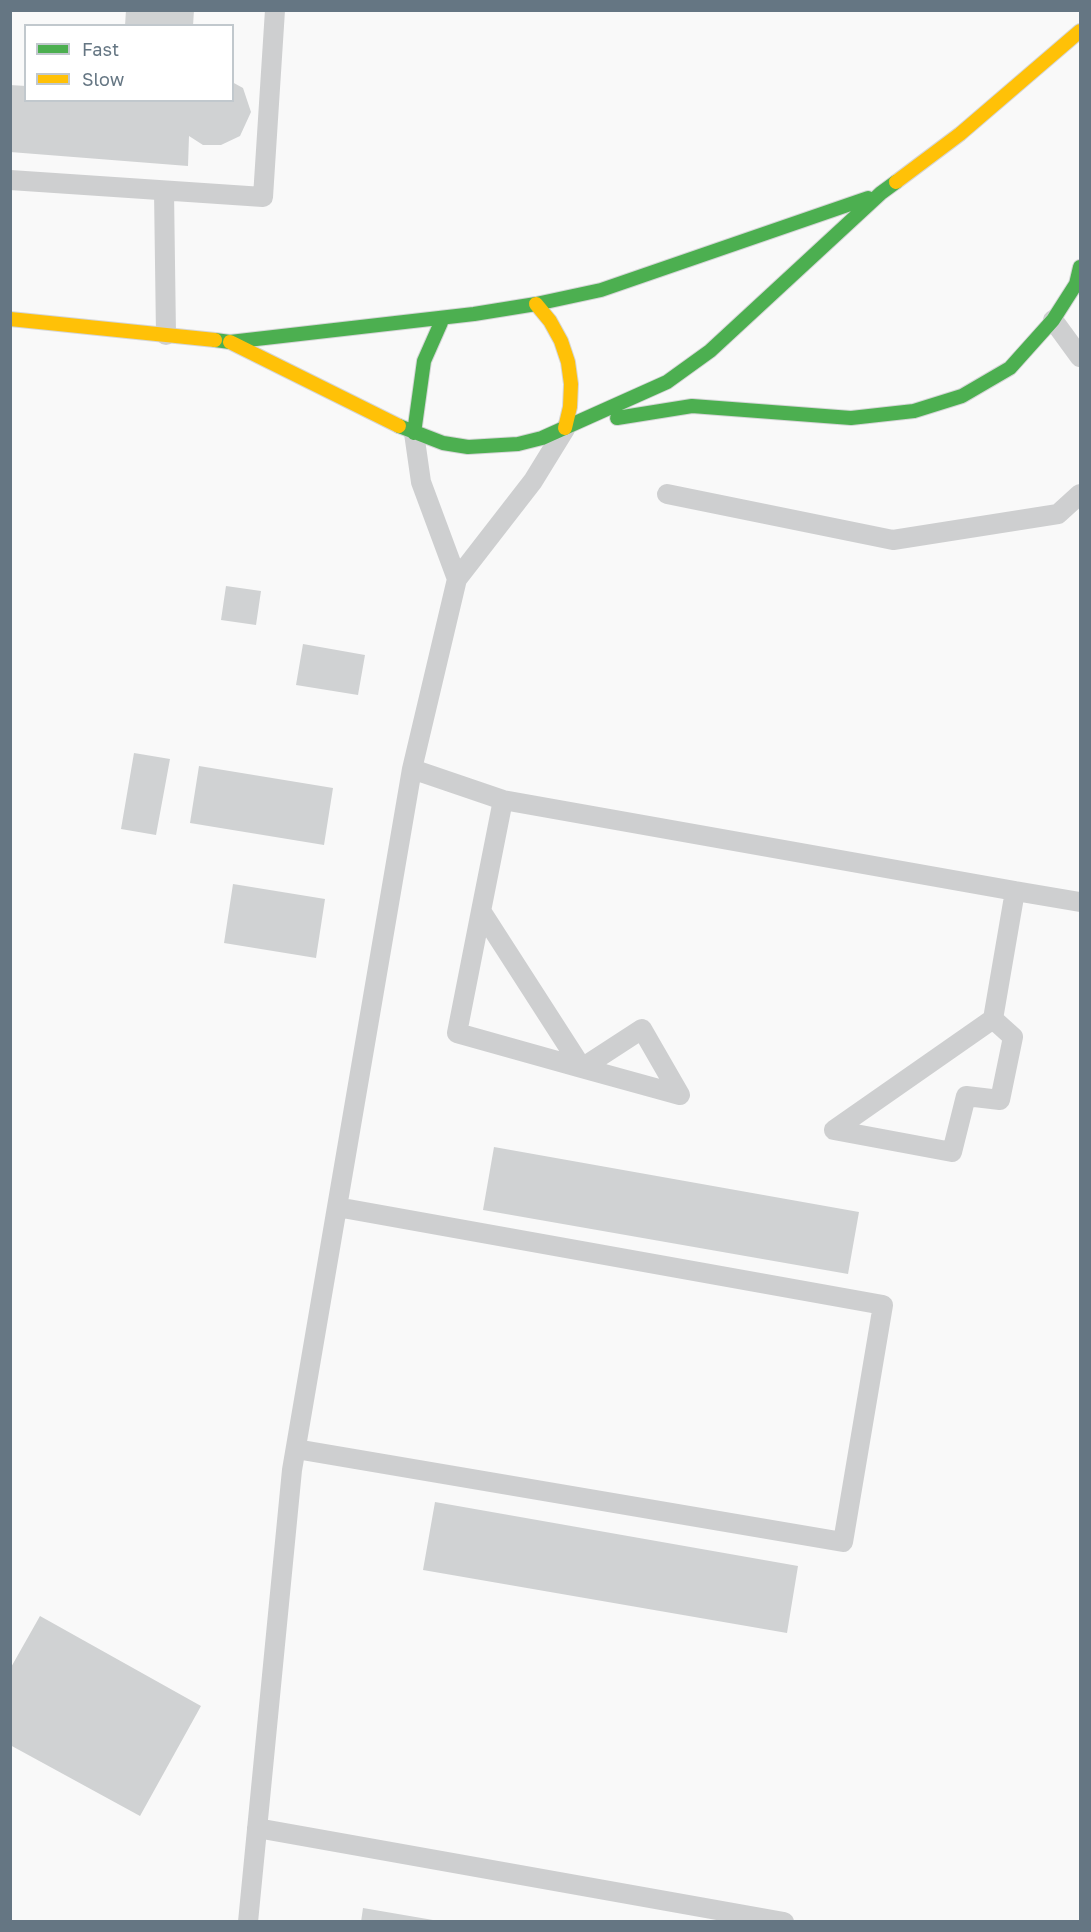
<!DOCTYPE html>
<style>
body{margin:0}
#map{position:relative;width:1091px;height:1932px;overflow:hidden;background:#f9f9f9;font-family:"Golos Text",sans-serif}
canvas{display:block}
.frame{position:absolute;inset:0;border:12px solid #657683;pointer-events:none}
.legend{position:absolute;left:24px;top:24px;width:210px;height:78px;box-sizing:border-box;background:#fff;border:2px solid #c1c8cd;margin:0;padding:8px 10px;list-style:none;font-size:18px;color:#657683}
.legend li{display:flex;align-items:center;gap:12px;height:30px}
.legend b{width:30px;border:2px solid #c1c8cd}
</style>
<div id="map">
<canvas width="1091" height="1932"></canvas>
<div class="frame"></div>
<ul class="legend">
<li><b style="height:8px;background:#4caf50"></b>Fast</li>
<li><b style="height:8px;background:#ffc107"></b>Slow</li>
</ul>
</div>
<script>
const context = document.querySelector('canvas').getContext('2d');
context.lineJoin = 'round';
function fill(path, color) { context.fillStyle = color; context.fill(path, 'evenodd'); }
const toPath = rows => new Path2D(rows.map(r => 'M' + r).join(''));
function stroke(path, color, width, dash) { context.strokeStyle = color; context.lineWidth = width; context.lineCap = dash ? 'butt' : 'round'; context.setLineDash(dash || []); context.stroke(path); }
const building = toPath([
 [126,10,194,10,193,26,125,26],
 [232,82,243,88,251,112,240,136,221,145,203,145,189,136,188,166,10,152,10,85,26,86,26,100,232,100],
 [226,586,261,591,256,625,221,620],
 [303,644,365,655,358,695,296,685],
 [134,753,170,759,156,835,121,829],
 [199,766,333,788,324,845,190,823],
 [233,884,325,899,316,958,224,943],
 [494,1147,859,1212,848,1274,483,1210],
 [435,1502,798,1566,787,1633,423,1570],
 [40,1616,201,1706,140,1816,10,1745,10,1669],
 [363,1908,433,1920,433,1922,361,1922]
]);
const lane = toPath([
 [10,180,263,197,275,10],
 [164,191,166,335],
 [1053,320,1080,357],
 [414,433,421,482,457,579],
 [667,494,893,540,1058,514,1080,494],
 [412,769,503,800],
 [481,911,582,1068,642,1029,680,1095,582,1068,457,1033,481,911,503,800,1015,891],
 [993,1019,1013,1037,1000,1100,966,1096,952,1152,834,1130,993,1019,1015,891,1080,902],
 [296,1449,843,1542,883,1305,337,1207],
 [257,1828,784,1922],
 [248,1922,292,1470,412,769,457,579,533,481,565,429]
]);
const fast = toPath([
 [215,340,230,342,474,314,536,304,601,290,868,198],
 [617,418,692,406,851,418,914,411,962,396,1010,368,1053,320,1076,284,1080,267],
 [399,426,443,443,468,447,518,444,542,438,667,382,710,351,881,193,896,182],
 [414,433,424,361,443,318]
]);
const slow = toPath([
 [896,182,960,134,1080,31],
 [536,304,550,321,561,341,568,362,571,384,570,407,565,428],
 [10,319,215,340],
 [230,342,399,426]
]);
fill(building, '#d0d2d3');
stroke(fast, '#d5d6d7', 16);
stroke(slow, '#d5d6d7', 16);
stroke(lane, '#cecfd0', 20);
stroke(fast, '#4caf50', 14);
stroke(slow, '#ffc107', 14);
</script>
